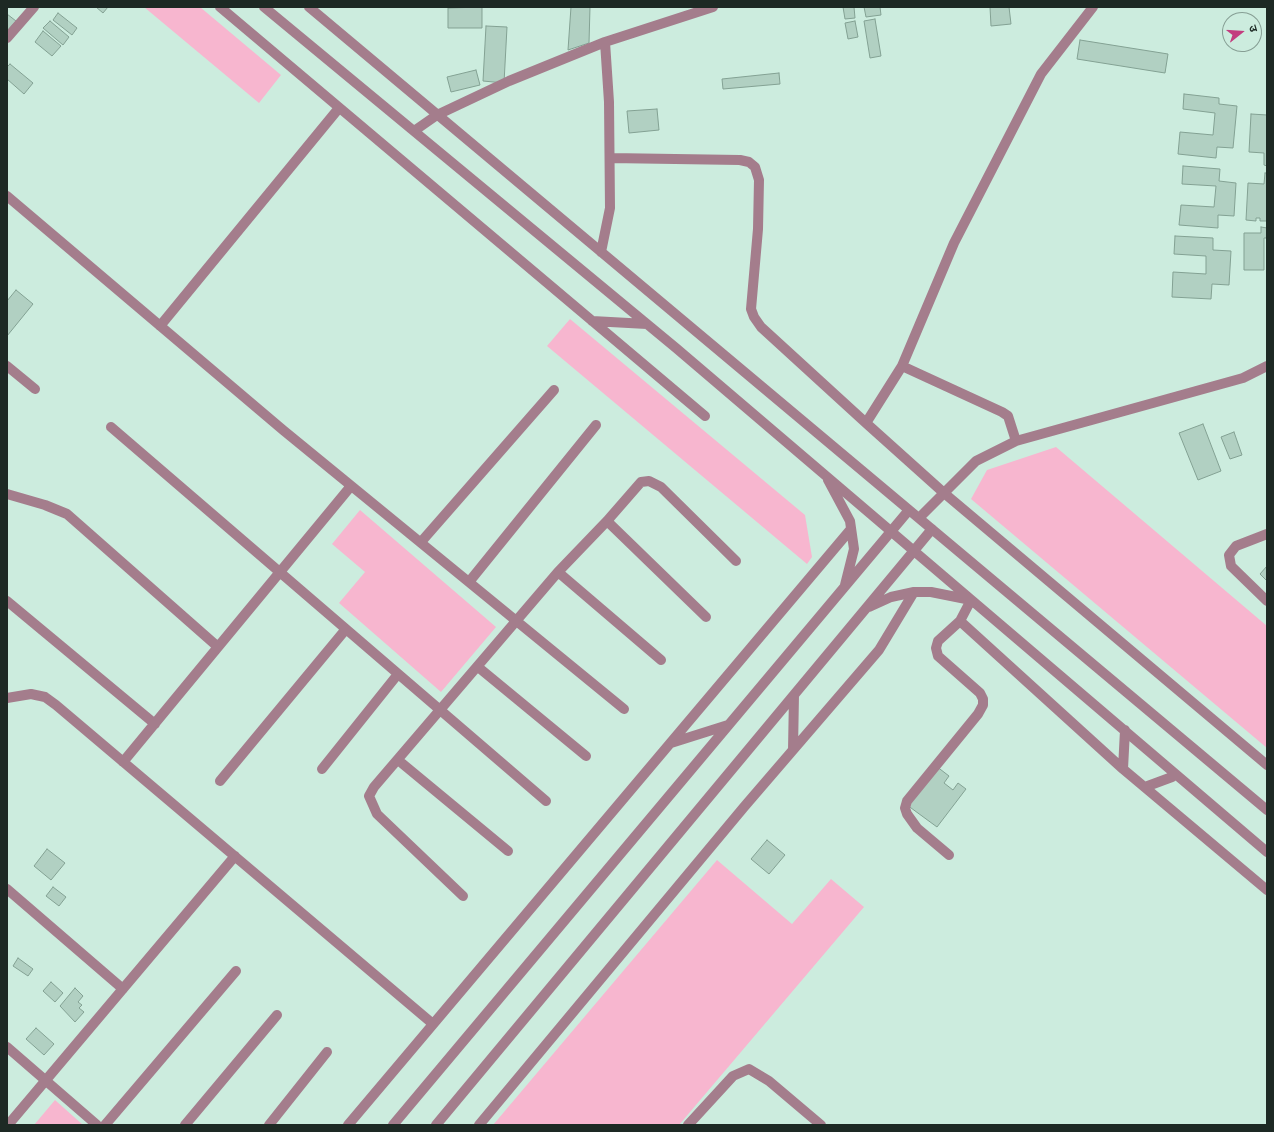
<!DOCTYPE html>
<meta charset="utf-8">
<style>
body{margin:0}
#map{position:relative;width:1274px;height:1132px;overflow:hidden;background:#ccecde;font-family:Signika,"Noto Sans Devanagari",sans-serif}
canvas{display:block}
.frame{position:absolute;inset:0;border:8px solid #1d2924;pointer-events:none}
.north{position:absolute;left:1222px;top:12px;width:40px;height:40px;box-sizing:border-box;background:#ccecde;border:1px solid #869e94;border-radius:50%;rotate:73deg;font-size:11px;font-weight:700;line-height:16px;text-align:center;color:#1d2924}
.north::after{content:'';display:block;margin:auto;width:14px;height:18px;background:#c33d7f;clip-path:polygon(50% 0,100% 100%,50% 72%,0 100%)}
</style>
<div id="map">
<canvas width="1274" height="1132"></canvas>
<div class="frame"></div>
<div class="north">उ</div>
</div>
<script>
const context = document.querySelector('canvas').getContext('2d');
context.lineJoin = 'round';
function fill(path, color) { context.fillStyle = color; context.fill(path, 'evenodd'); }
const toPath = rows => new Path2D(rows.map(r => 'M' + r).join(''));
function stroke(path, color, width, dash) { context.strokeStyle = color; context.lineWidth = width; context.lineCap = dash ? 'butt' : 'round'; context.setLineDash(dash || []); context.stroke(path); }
const green = toPath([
 [144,7,200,7,281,75,259,103],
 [570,319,805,515,812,557,807,564,547,346],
 [1056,447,1267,626,1267,748,971,499,987,470],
 [360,510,496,627,441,692,339,603,365,572,332,544],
 [717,860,792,924,831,879,864,907,679,1125,493,1125],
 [55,1100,83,1125,34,1125]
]);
const building = toPath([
 [96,7,108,7,103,13,96,7],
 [482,7,482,28,448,28,448,8,482,7],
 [571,7,590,7,589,43,568,50,571,7],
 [843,7,854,7,855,18,845,19,843,7],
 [864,7,880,7,881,15,866,17,864,7],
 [990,7,1009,7,1011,24,991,26,990,7],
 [58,13,77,28,72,35,53,20,58,13],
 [7,14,16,21,8,30,7,29,7,14],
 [875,19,881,56,870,58,864,21,875,19],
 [50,21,69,37,63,45,43,28,50,21],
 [855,21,858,37,848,39,845,23,855,21],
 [486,26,507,27,504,83,483,81,486,26],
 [43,31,61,46,52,56,35,42,43,31],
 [1080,40,1168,54,1165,73,1077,59,1080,40],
 [10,64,33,83,24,94,7,79,7,67,10,64],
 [476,70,480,85,451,92,447,77,476,70],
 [779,73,780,84,723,89,722,79,779,73],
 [1184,94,1219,98,1219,104,1237,106,1233,148,1217,147,1216,158,1178,154,1180,132,1213,135,1215,113,1183,109,1184,94],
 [657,109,659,130,629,133,627,111,657,109],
 [1251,114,1267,115,1267,166,1264,165,1264,153,1249,152,1251,114],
 [1183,166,1220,169,1219,181,1236,183,1234,216,1218,215,1218,228,1179,225,1181,205,1214,207,1216,186,1182,184,1183,166],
 [1265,173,1267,173,1267,221,1260,221,1260,218,1256,218,1256,221,1246,220,1248,183,1264,184,1265,173],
 [1261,227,1267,228,1267,238,1264,238,1264,270,1244,270,1244,233,1261,233,1261,227],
 [1175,236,1213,238,1213,250,1231,251,1229,285,1212,284,1211,299,1172,297,1173,272,1206,274,1206,256,1174,254,1175,236],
 [16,290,33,304,7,336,7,301,16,290],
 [1203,424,1221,471,1198,480,1179,433,1203,424],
 [1234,432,1242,455,1230,459,1221,437,1234,432],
 [1267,566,1267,581,1260,574,1267,566],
 [936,766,949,776,944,783,953,790,958,783,966,789,937,827,907,805,936,766],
 [767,840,785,855,769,874,751,859,767,840],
 [47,849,65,863,51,880,34,866,47,849],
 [53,887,66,897,59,906,46,896,53,887],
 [18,958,33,969,28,976,13,966,18,958],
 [51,982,63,993,55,1002,43,991,51,982],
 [75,988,83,996,78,1002,82,1005,79,1008,84,1012,75,1022,60,1006,75,988],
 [36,1028,54,1044,44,1055,26,1039,36,1028]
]);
const minor = toPath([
 [220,7,705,416],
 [264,7,676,348,1267,852],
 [309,7,1267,810],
 [7,38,34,7],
 [414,131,437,115,509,81,605,42,713,7],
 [610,158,740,160,749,162,755,167,759,180,758,229,751,309,754,317,761,327,866,423,944,493,1267,765],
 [7,196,283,430,624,709],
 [601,252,610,208,609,102,605,42],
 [592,321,647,324],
 [160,326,339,108],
 [7,366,35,389],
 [902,366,1002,412,1008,416,1016,441],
 [866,423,902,366,954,243,1041,74,1093,7],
 [111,427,546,801],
 [828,480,850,521,854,549,845,585],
 [7,494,45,505,67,514,218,647],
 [919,518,976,461,1016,441,1243,378,1267,366],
 [607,521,706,617],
 [1267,534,1236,546,1229,555,1231,566,1267,601],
 [421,542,554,390],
 [558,572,661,660],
 [469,582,596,425],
 [7,601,155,724],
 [869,607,891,597,914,592,931,592,971,600,960,621,1123,769,1267,890],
 [478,667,586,756],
 [7,698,31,694,45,697,56,705,433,1024],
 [671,743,728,725],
 [793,750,794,695],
 [398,760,508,851],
 [123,762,351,486],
 [322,769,398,674],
 [1123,769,1125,730],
 [220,781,346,629],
 [1145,787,1172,777,1175,774],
 [949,855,917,828,907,814,905,808,907,801,978,714,983,705,983,699,980,693,938,656,936,648,938,641,960,621],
 [7,889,123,989],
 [463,896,377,814,369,796,374,787,558,572,607,521,641,482,649,481,661,487,736,561],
 [7,1047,97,1125],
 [8,1125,235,856],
 [105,1125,236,971],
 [185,1125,277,1015],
 [269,1125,327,1052],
 [348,1125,851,529],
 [393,1125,909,510],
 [436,1125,932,529],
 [479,1125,744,807,879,650,914,592],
 [688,1125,733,1076,749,1069,769,1081,821,1125]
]);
fill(green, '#f7b6cf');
fill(building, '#b1d0c2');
stroke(building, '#83a193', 1);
stroke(minor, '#a47d8c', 10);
</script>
